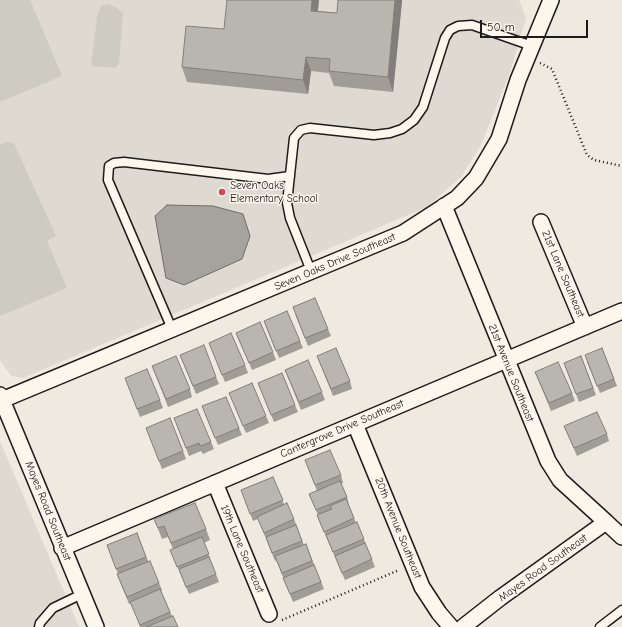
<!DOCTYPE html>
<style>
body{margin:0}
#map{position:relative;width:622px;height:627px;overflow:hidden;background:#eeeadf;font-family:"Comic Neue",sans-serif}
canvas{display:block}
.scale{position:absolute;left:480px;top:20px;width:108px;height:18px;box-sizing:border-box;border:2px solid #1c1c1c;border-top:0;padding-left:5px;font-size:12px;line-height:14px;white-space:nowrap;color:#1c1c1c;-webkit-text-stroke:3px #fbf7ec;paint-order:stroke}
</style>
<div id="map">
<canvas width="622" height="627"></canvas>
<div class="scale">50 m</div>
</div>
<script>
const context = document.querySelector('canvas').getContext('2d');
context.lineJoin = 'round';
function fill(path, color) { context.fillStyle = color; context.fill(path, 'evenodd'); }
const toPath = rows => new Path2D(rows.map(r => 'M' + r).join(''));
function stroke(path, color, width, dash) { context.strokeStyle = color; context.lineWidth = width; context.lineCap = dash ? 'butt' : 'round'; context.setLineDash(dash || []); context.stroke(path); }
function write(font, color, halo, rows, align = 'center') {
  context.font = font + ' "Comic Neue",sans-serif'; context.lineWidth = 3; context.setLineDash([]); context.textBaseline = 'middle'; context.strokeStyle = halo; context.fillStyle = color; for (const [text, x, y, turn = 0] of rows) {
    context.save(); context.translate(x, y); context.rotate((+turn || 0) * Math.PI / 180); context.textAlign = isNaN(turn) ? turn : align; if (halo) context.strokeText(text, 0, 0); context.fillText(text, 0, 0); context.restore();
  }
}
const built = toPath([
 [0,0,519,0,526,18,509,75,481,145,461,177,427,207,23,378,11,376,0,360],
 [0,441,79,627,0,627]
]);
const green = toPath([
 [0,0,30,0,62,76,0,102],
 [108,4,115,7,123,13,119,63,115,68,91,66,97,17,101,6],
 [6,142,14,143,56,236,47,241,67,288,0,316,0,145]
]);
const water = toPath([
 [167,205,213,206,243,214,250,236,242,259,184,285,166,278,155,216,167,205]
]);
const path = toPath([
 [540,63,552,69,587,155,594,160,622,166],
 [282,620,399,570]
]);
const service = toPath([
 [311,271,290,218,287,203,294,138,301,130,310,128,374,135,390,133,402,129,414,120,423,107,445,38,450,30,458,26,472,25,532,46],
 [172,329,108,180,109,166,114,163,124,162,268,179,290,176],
 [39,627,40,623,53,608,82,594],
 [600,627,622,610]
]);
const minor = toPath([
 [444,206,548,461,560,480,606,522],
 [541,222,585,327],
 [0,395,96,627],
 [2,400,403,233,457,198,476,178,499,139,518,80,551,0],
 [355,424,422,587,439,613,451,627],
 [215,483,269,614],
 [62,548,622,311],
 [463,627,500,598,606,522,622,537]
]);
const wall = toPath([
 [319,0,318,11,337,13,402,1,393,92,334,86,329,73,311,71,308,94,187,82,182,67,224,29],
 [295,314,328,329,331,336,308,346],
 [264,321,300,341,303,348,279,358],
 [236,333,273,352,276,360,252,370],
 [209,343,245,365,248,373,225,382],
 [602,348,617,386,600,393,587,362],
 [180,355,216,377,219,384,196,394],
 [317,356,350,381,352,389,333,396],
 [581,356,596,395,579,402,564,363],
 [152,366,190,389,192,397,168,407],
 [285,370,322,392,325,400,301,410],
 [535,372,572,393,575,401,551,411],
 [125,378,160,400,163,408,140,417],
 [258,383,295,405,298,412,274,422],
 [229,393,266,416,269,423,246,433],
 [205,414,239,428,242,435,218,445],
 [177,426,211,442,214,449,203,454,201,451,189,456],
 [564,426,607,434,609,441,577,456],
 [146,428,183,451,186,459,162,469],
 [308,467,341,475,343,483,341,484,347,497,349,505,356,523,357,522,375,567,345,580,320,523,317,515,318,515,309,494,317,491],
 [273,477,284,504,294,519,304,545,306,544,324,589,293,602,276,560,275,561,258,519,253,521,241,490],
 [154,519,206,529,210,540,204,543,219,582,189,594,170,550,173,549,168,537,162,539],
 [137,533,148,561,159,583,162,590,161,591,172,616,178,627,140,627,131,603,129,604,120,582,117,574,118,574,107,545]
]);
const shadedWall = toPath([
 [312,0,319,0,316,25,311,11],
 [395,0,402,0,402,1,393,92,388,77],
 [306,57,311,71,308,94,303,80]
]);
const building = toPath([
 [227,0,312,0,311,11,337,13,338,0,395,0,388,77,329,71,330,59,306,57,303,80,182,67,186,26,224,29,227,0],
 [315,298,328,329,305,338,293,307,315,298],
 [287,311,300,341,276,351,264,321,287,311],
 [260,322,273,352,249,363,236,333,260,322],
 [231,333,245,365,222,375,209,343,231,333],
 [204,345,216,377,193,386,180,355,204,345],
 [336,348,350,381,331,389,317,356,336,348],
 [602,348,614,379,597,386,585,355,602,348],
 [176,356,190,389,166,399,152,366,176,356],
 [581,356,593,388,576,394,564,363,581,356],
 [308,360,322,392,299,402,285,370,308,360],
 [558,362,572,393,549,403,535,372,558,362],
 [147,369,160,400,137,409,125,378,147,369],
 [282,373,295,405,271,415,258,383,282,373],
 [252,383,266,416,243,426,229,393,252,383],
 [226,397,239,428,215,438,202,406,226,397],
 [197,409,211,442,200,446,199,443,186,448,174,418,197,409],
 [597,412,607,434,574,448,564,426,597,412],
 [170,418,183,451,159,461,146,428,170,418],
 [330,450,341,475,315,485,305,460,330,450],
 [273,477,283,500,250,514,241,490,273,477],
 [340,481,347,497,316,510,309,494,340,481],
 [346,499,354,518,324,532,317,515,332,509,330,506,346,499],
 [195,503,206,529,171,543,164,526,158,528,154,519,195,503],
 [287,503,294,519,264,533,257,517,287,503],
 [357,522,364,539,333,552,326,535,357,522],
 [296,525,302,541,272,553,266,537,296,525],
 [137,533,146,557,116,569,107,545,137,533],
 [202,537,209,554,177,567,170,550,202,537],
 [365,543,372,559,342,573,335,556,365,543],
 [306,544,312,561,282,573,275,556,306,544],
 [209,557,216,574,186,587,179,569,209,557],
 [150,561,159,583,127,597,117,574,150,561],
 [314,565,321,582,290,594,283,578,314,565],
 [160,589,170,612,140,625,130,602,160,589],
 [173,616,178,627,146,627,173,616]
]);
const markers = [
 [222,192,4,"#d1495b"]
];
const poiNames = [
 ["Seven Oaks",230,186],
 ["Elementary School",230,199]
];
const streetNames = [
 ["Seven Oaks Drive Southeast",335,262,-23],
 ["21st Lane Southeast",563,274,67],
 ["21st Avenue Southeast",511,373,68],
 ["Cantergrove Drive Southeast",342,429,-23],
 ["Mayes Road Southeast",48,511,68],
 ["20th Avenue Southeast",398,528,68],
 ["19th Lane Southeast",242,549,67],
 ["Mayes Road Southeast",543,568,-36]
];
fill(built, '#dedad1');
fill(green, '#ceccc2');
fill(water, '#a6a39d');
stroke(water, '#6f6d69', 1);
stroke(service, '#1c1c1c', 11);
stroke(minor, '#1c1c1c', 18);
stroke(path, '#1c1c1c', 2.5, [1, 3]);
stroke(service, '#fbf7ec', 8);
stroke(minor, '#fbf7ec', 15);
fill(wall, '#9f9d96');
fill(shadedWall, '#827f7a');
fill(building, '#b9b6af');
stroke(building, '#827f7a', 1);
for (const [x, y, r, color] of markers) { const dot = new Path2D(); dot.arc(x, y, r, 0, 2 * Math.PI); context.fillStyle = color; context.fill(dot); stroke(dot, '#fbf7ec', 1.5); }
write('11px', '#1c1c1c', '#fbf7ec', poiNames, 'left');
write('11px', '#1c1c1c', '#fbf7ec', streetNames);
</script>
